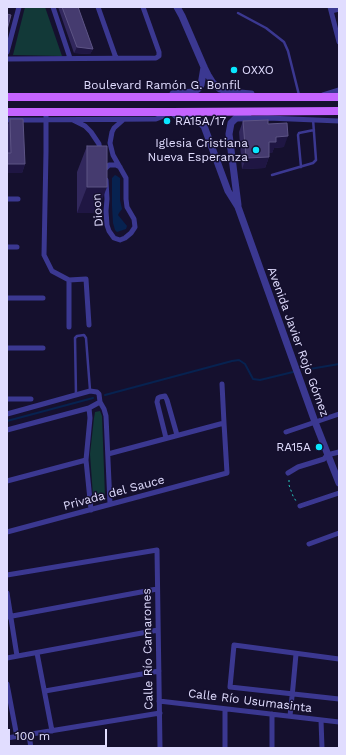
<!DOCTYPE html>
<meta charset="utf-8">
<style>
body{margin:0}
#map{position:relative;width:346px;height:755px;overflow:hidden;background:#15102e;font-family:"Work Sans",sans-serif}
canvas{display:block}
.frame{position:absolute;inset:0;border:8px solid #e1ddff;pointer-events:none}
.scale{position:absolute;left:8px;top:729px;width:99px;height:18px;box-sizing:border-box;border:2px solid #e1ddff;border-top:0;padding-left:5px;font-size:12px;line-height:14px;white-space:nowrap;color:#e1ddff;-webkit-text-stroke:3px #15102e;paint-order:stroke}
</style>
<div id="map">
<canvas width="346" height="755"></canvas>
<div class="frame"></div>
<div class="scale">100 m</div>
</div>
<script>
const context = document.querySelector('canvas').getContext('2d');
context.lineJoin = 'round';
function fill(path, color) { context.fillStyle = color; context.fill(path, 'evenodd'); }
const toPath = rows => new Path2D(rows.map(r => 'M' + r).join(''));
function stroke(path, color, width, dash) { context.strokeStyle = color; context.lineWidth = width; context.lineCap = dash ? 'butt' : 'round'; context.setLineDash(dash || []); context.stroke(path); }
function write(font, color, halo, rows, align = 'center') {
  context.font = font + ' "Work Sans",sans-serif'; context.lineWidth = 3; context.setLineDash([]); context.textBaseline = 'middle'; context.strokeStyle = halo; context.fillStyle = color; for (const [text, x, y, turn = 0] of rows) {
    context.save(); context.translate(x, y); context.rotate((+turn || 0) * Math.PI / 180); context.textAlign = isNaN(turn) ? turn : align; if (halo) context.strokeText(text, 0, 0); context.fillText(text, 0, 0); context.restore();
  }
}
const green = toPath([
 [25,7,45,7,62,56,13,55],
 [100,411,102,416,105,496,104,500,100,502,95,500,93,496,90,454,94,418,95,412]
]);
const water = toPath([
 [115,175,117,176,120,178,120,200,122,209,119,213,118,215,127,226,126,229,117,232,115,230,113,223,112,206,112,178]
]);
const stream = toPath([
 [304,370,339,364],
 [105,395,232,361,239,360,245,364,253,379,260,380,293,372],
 [7,421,93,398]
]);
const path = toPath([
 [289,480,289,485,293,496,296,501]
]);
const service = toPath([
 [238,13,266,28,284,42,288,51,299,95],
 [301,167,298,135,299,133,314,130],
 [272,175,313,163,316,160,313,119],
 [76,395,75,338,77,336,84,335,86,338,90,390]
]);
const minor = toPath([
 [53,7,70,58],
 [98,7,116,58],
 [330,7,339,42],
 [331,11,339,9],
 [7,52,19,7],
 [7,59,156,58,159,56,159,52,143,7],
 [323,95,339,90],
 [46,111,46,152,44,255,52,271,69,280,86,279,89,325],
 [237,119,268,118,339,121],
 [7,120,156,119,169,114],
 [73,120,85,126,91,132,99,144,100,151],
 [104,170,109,165,116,165,120,167],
 [106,180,107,199,106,211,107,225,109,231,114,238,120,240,125,238,131,233,135,227,134,219,127,207,126,199,126,178,113,155,110,143,112,132,114,128,123,120],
 [7,199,18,199],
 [7,247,17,247],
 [69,280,69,327],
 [7,298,43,298],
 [7,348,43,348],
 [7,399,31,399],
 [89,408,90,418,86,460,91,510],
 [7,414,90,391,97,392,99,394,100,402,104,409,106,416,110,504],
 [7,430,89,408,100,402],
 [286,432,339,414],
 [166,438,157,402,158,398,160,397,165,396,167,400,177,435],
 [108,454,224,423],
 [288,473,298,467,324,459,327,455,339,452],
 [7,481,86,460],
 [300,506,339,493],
 [7,532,227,473,224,423,222,384],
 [309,544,339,533],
 [7,575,157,550,160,748],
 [7,593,17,656],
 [7,617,157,589],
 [37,653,52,731],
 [7,658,158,630],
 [339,659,234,645,230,687,339,699],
 [7,684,17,737],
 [45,691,159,671],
 [159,701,339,722],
 [272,714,272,748],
 [290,716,293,687,296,654],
 [321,720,322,748],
 [29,735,31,748],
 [7,738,160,713],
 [225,748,225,709]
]);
const tertiary = toPath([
 [177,7,182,16,204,67,208,75,213,83,220,89,229,92,251,94],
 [173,94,193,92,198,89,201,85,204,67],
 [172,112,178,117,186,117,196,119,204,126,228,191,238,207,315,422,339,483],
 [238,205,229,134,231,123,237,117,248,114]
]);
const primary = toPath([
 [7,97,339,97],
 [7,112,172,112,339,111]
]);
const wall = toPath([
 [58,7,78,7,93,49,90,54,74,53],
 [10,119,25,164,22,173,8,153,7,127],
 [243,121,284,147,274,148,272,153,269,153,269,157,265,168,242,169,239,132],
 [87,146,97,213,77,213,77,172]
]);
const shadedWall = toPath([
 [77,47,93,49,90,54,74,53],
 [288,136,284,147,274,148,272,153,265,153,269,142,276,137],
 [269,157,265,168,242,169,246,158],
 [7,164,25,164,22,173,7,173],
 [87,187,107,187,97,213,77,213]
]);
const building = toPath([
 [62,7,78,7,93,49,77,47,62,7],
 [7,14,11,15,7,30,7,14],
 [10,119,23,119,25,164,7,164,7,153,11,153,10,119],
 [268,120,268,124,287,123,288,136,276,137,276,142,269,142,269,157,246,158,243,121,268,120],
 [87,146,107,146,107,187,87,187,87,146]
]);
const markers = [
 [234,70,4,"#09e7ff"],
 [167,121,4,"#09e7ff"],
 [256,150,4,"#09e7ff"],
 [319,447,4,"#09e7ff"]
];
const poiNames = [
 ["OXXO",242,70],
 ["RA15A/17",175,121],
 ["Iglesia Cristiana",248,143,"right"],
 ["Nueva Esperanza",248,157,"right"],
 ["RA15A",311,447,"right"]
];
const streetNames = [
 ["Boulevard Ramón G. Bonfil",162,85],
 ["Dioon",98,210,-94],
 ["Avenida Javier Rojo Gómez",298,342,70],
 ["Privada del Sauce",114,493,-15],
 ["Calle Río Camarones",148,649,-91],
 ["Calle Río Usumasinta",250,701,7]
];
fill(green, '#123938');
fill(water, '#072250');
stroke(stream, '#072250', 2);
stroke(path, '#27c9bf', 1, [2, 3]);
stroke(service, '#3b3891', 2.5);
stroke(minor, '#3b3891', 5);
stroke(tertiary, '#3b3891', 7);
stroke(primary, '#c564ff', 8);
fill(wall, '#32285d');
fill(shadedWall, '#1f1643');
fill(building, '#453b6f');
stroke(building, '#5d5485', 1);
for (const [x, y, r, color] of markers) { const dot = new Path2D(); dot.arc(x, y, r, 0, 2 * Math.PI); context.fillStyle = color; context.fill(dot); stroke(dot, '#15102e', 1.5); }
write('12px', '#e1ddff', '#15102e', poiNames, 'left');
write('12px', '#e1ddff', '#15102e', streetNames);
</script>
